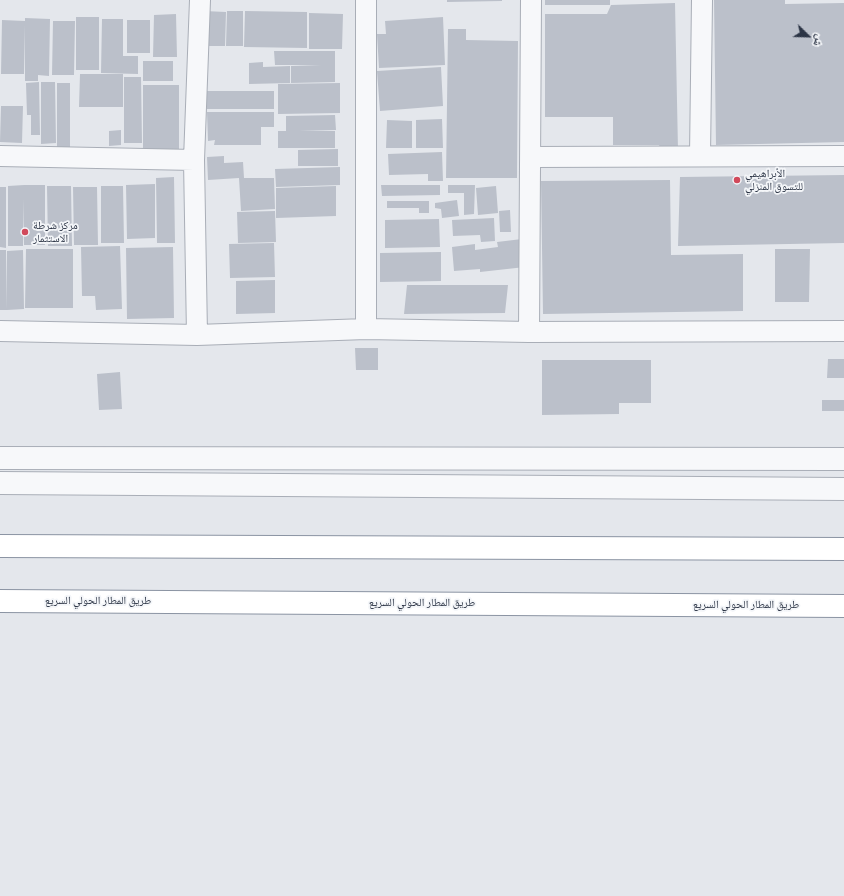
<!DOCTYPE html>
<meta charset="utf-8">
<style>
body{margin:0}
#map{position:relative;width:844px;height:896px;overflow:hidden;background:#e4e7ec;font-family:Cabin,"Noto Naskh Arabic",sans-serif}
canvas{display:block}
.north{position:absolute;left:788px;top:16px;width:40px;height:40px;-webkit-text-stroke:3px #f4f6f9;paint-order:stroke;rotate:113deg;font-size:11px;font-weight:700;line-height:16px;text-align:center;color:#2b3445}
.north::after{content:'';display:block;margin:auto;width:14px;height:18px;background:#2b3445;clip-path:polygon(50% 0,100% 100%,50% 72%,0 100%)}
</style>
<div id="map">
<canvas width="844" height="896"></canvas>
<div class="north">ش</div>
</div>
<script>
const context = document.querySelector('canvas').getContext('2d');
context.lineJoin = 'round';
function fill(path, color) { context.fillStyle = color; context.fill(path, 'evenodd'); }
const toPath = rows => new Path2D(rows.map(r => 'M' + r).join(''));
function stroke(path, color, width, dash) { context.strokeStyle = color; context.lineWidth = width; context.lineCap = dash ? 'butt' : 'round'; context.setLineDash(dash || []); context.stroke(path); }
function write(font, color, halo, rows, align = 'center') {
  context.font = font + ' Cabin,"Noto Naskh Arabic",sans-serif'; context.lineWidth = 3.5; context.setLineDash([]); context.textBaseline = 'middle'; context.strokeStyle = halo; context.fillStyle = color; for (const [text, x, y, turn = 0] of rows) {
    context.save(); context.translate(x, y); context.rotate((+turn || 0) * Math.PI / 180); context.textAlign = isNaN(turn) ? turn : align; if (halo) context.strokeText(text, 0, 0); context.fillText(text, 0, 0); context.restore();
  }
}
const building = toPath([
 [447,0,502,0,502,1,447,2],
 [545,0,610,0,610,5,545,5],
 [714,0,785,0,785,4,844,3,844,142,716,145],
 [675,3,678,150,661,150,659,145,613,145,613,117,545,117,545,14,607,14,611,5],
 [204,11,226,12,225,46,204,46],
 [227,11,243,11,243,46,226,46],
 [245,11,307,12,307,48,244,47],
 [309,13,343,14,342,49,309,49],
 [176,14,177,57,153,57,154,15],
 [76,17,99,17,99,70,76,70],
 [443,17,445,65,379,68,377,34,386,34,385,21],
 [25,18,50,19,49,76,38,75,38,81,25,81,25,25,24,74,1,74,2,20,25,21],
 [102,19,123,19,123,56,138,56,138,74,101,73],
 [127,20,150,20,150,53,127,53],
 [53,21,75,21,74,75,52,75],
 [448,29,466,29,466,40,518,41,517,178,446,178],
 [274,51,335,51,335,82,291,83,291,66,321,65,275,65],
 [143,61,173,61,173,81,143,81],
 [263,62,263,67,290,66,290,83,249,84,249,63],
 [441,67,443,106,380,111,377,71],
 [80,74,123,74,123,107,79,107],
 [124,77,141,77,142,143,124,143],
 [39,82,40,135,31,135,31,115,27,115,26,83],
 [41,82,55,82,56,143,41,144],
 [57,83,70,83,70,147,57,147],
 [340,83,340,113,278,114,278,84],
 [143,85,179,85,179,155,143,155],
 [207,91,274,91,274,109,207,109],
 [1,106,23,106,22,143,0,142],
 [207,112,274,112,274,127,261,127,261,145,214,145,215,140,208,141],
 [335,115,336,130,299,130,335,131,335,148,278,148,278,131,286,131,286,116],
 [442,119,443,148,416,148,416,120],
 [387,120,412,121,412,148,386,148],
 [121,130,121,145,109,146,109,131],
 [338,149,338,166,298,166,298,150],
 [442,152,443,181,428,181,428,174,389,175,388,154],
 [224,156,224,163,243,162,244,178,274,178,275,209,241,211,239,178,208,180,207,157],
 [340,167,340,185,276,187,275,169],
 [844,175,844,243,678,246,680,177],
 [174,177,175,243,157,243,156,178],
 [670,180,671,255,743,254,743,311,543,314,541,181],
 [155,184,155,238,127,239,126,185],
 [24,185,45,185,45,245,24,245,23,199,23,246,8,246,8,186],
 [381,185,440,185,440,195,382,196],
 [448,185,475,185,474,214,464,215,464,193,448,193],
 [47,186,71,186,72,246,48,246],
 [101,186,123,186,124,243,101,243],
 [336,186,336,216,276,218,276,188],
 [496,186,498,213,478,215,476,188],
 [0,187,6,187,6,248,0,247],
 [73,187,97,187,98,245,74,245],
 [457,200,459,216,442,218,441,209,435,208,435,203],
 [387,201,429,201,429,213,419,213,419,208,387,208],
 [510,210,511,232,500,232,499,211],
 [275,211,276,242,238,243,237,212],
 [494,218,495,241,481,242,480,235,453,236,452,220],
 [439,219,440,247,385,248,385,220],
 [522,239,525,267,480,272,480,269,454,271,452,247,475,244,475,250,498,247,497,242],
 [274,243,275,277,230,278,229,244],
 [120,246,122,309,96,310,95,296,82,296,81,247],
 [173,247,174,318,127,319,126,248],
 [26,249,73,249,73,308,25,308],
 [775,249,810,249,809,302,775,302],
 [0,250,6,250,7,310,0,310],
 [23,250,24,309,7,310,7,251],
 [441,252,441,281,380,282,380,253],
 [275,280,275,313,236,314,236,281],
 [407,285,508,285,505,313,404,314],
 [355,348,378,348,378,370,356,370],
 [828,359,844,359,844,378,827,378],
 [542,360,651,360,651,403,619,403,619,414,542,415],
 [120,372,122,409,99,410,97,374],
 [822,400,844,400,844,411,822,411]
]);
const minor = toPath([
 [0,156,194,160],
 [700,156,702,0],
 [531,157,844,156],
 [366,329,366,0],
 [0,331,197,335,366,329,529,332,844,331],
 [529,332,531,0],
 [197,335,194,160,200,0]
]);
const tertiary = toPath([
 [0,458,844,459],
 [0,483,844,489]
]);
const trunk = toPath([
 [0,546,844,549],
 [0,601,844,606]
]);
const markers = [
 [737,180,4,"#d1495b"],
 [25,232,4,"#d1495b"]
];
const poiNames = [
 ["الأبراهيمي",745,174],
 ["للتسوق المنزلي",745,187],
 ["مركز شرطة",33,226],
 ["الاستثمار",33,239]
];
const streetNames = [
 ["طريق المطار الحولي السريع",98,601],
 ["طريق المطار الحولي السريع",422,603],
 ["طريق المطار الحولي السريع",746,605]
];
fill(building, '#bbc0ca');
stroke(minor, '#a9aeb7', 22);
stroke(tertiary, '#a9aeb7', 24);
stroke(trunk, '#8b94a3', 24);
stroke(minor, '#f7f8fa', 20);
stroke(tertiary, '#f7f8fa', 22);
stroke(trunk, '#fff', 22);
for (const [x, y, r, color] of markers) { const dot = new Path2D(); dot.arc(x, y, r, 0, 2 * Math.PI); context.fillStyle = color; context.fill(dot); stroke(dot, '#f4f6f9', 1.5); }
write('11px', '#2b3445', '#f4f6f9', poiNames, 'left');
write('11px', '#2b3445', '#f4f6f9', streetNames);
</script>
